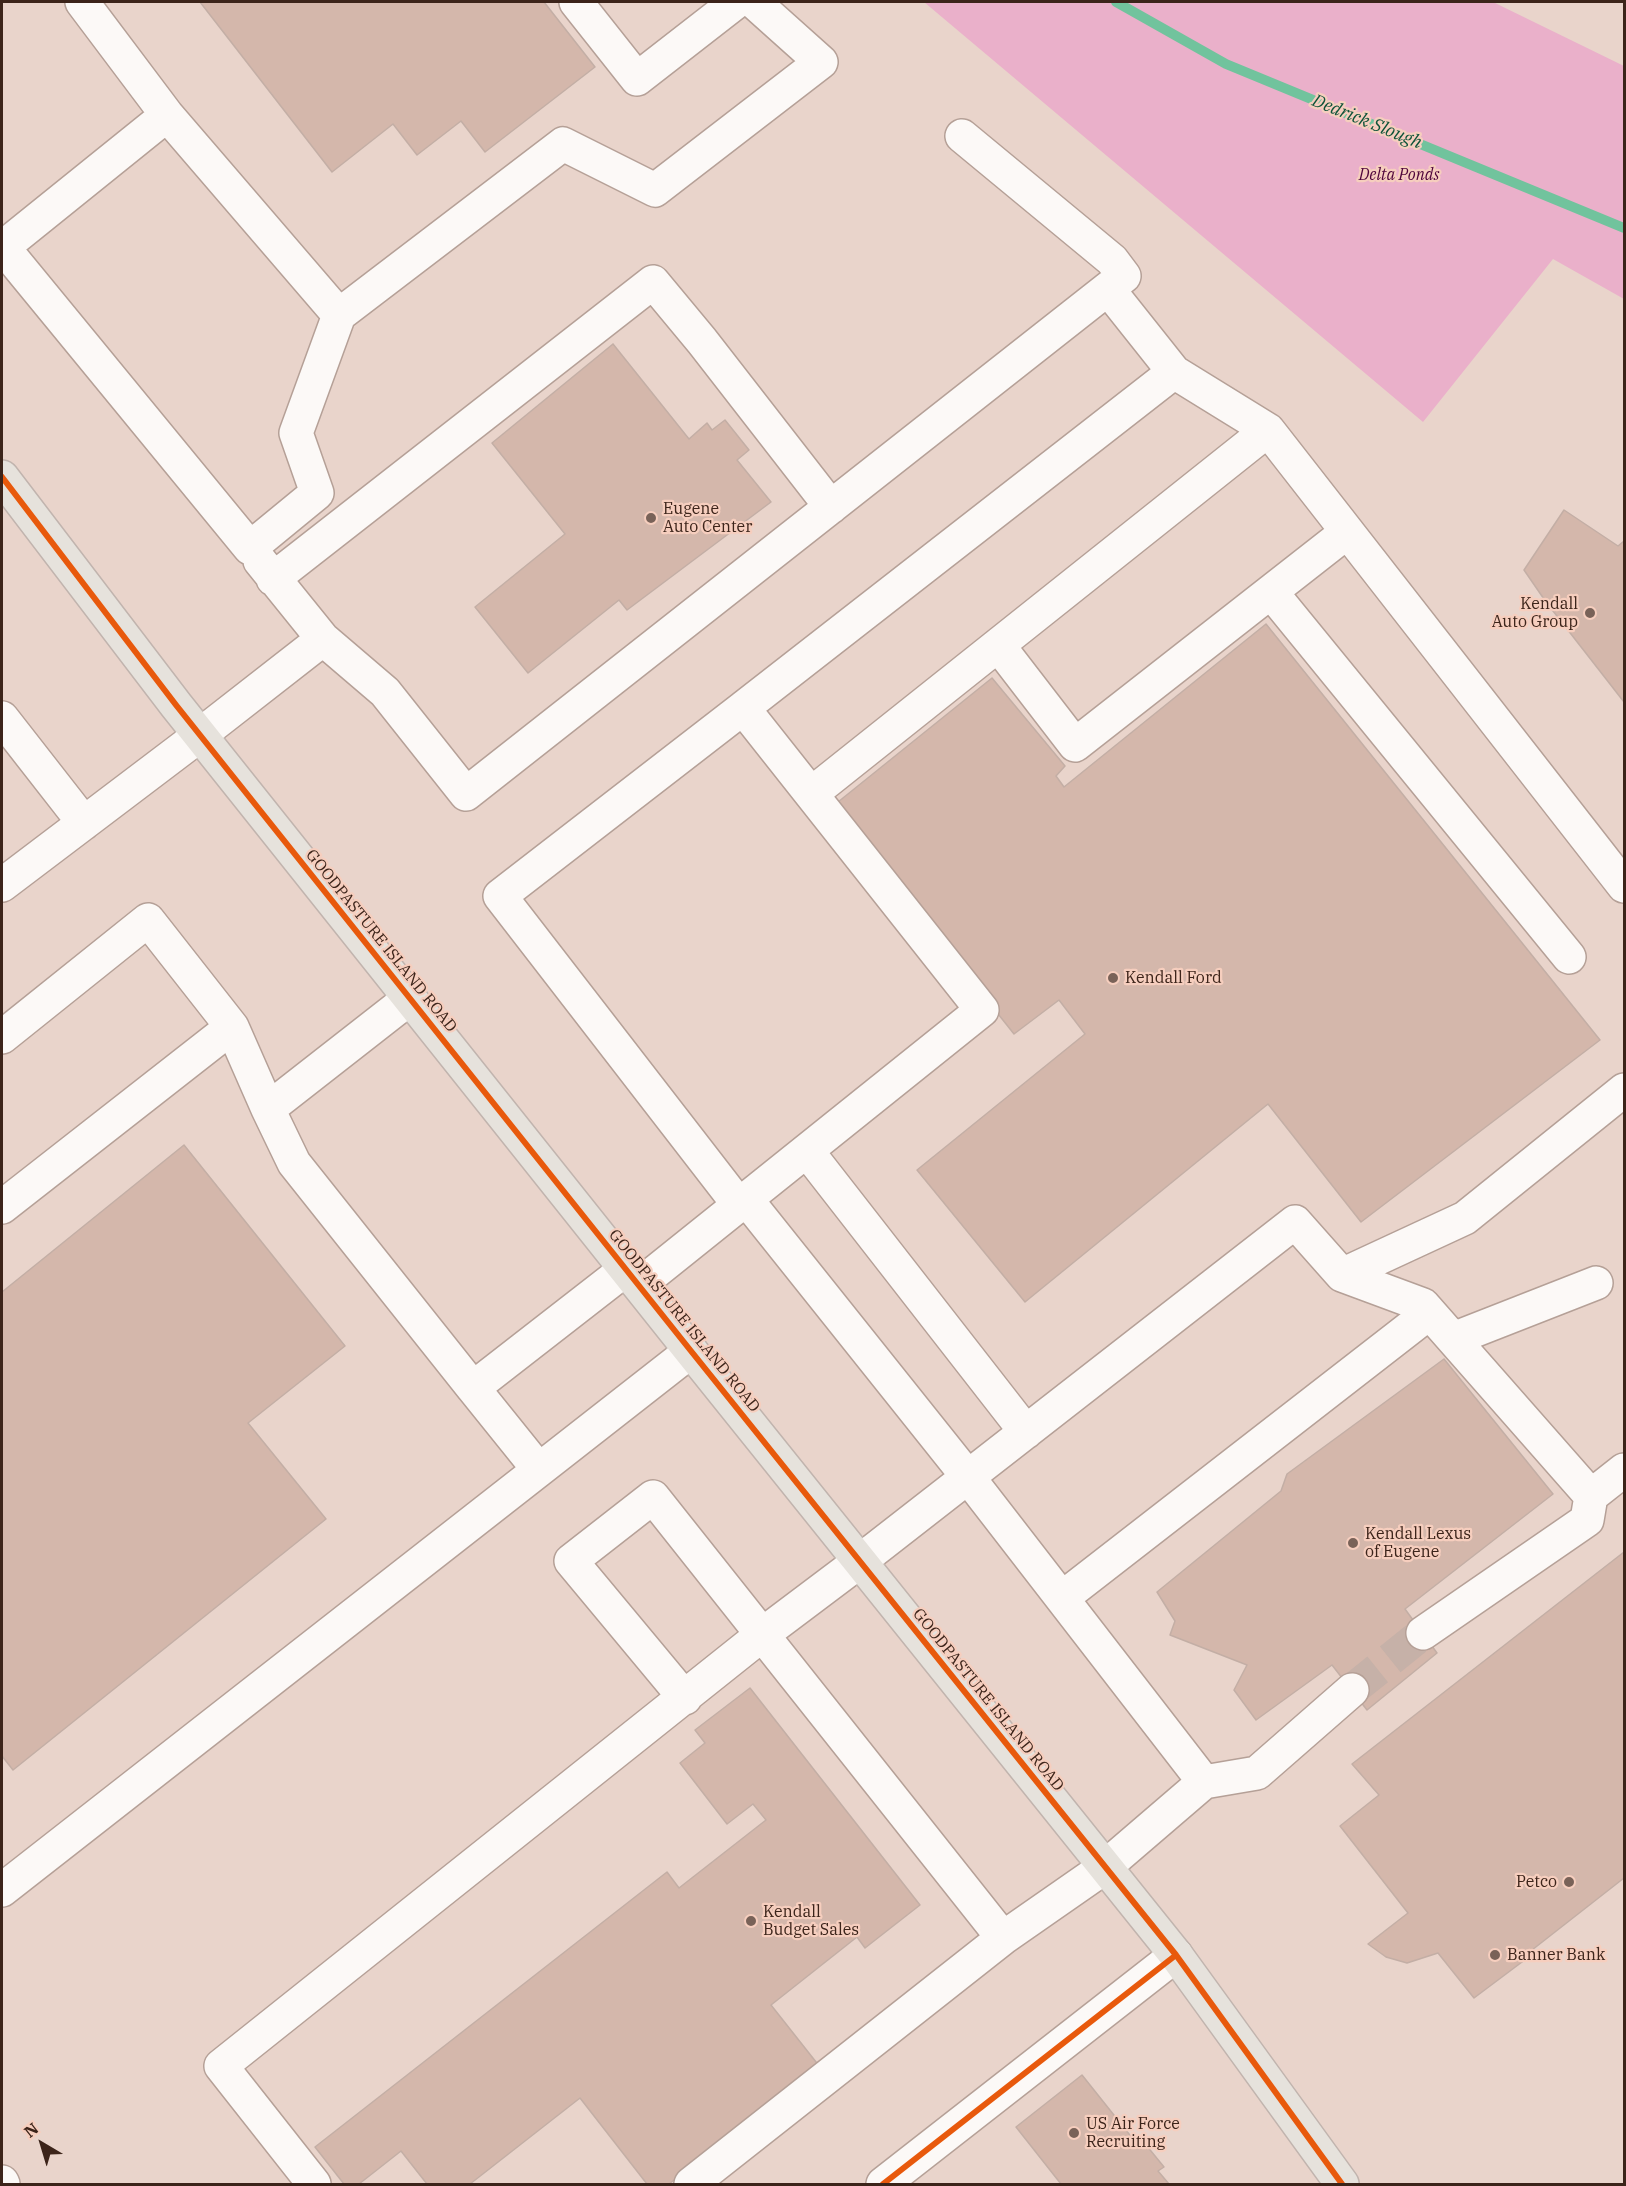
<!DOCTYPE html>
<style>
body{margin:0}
#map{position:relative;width:1626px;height:2186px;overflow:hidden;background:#e9d4cb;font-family:"IBM Plex Serif",serif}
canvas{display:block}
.frame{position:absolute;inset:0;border:3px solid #3c241a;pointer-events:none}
.north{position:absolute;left:12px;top:2114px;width:60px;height:60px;-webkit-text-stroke:4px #f6cebe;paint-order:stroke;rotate:322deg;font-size:16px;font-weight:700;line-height:24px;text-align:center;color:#3c241a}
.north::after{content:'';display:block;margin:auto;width:21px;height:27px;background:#3c241a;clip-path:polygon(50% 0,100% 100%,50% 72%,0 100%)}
</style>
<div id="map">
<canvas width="1626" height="2186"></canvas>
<div class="frame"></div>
<div class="north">N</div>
</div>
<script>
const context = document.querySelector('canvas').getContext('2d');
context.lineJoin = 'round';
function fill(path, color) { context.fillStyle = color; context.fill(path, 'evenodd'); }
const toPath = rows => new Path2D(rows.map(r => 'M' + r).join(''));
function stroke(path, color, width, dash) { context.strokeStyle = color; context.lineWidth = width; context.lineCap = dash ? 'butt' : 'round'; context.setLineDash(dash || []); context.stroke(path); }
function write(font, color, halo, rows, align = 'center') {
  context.font = font + ' "IBM Plex Serif",serif'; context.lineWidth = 4.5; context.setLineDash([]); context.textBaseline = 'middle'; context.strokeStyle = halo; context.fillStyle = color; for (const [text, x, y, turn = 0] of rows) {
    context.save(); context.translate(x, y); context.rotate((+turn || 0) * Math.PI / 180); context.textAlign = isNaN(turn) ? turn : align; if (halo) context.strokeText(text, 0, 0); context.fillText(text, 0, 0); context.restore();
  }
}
const green = toPath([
 [924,2,1493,2,1624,66,1624,299,1553,259,1423,422]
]);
const stream = toPath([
 [1116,2,1226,64,1624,228]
]);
const building = toPath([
 [200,2,544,2,595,67,485,152,461,121,417,155,393,124,332,172,200,2],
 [613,344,689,439,707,423,712,430,725,420,749,450,737,460,771,502,627,610,619,600,528,673,475,607,565,534,492,443,613,344],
 [1564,510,1618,546,1624,541,1624,702,1546,602,1524,570,1564,510],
 [1266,624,1600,1040,1361,1222,1268,1104,1025,1302,917,1170,1085,1034,1059,1000,1014,1034,833,806,992,678,1065,766,1056,776,1064,787,1266,624],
 [184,1145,345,1346,248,1423,326,1519,13,1770,2,1756,2,1292,184,1145],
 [1444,1359,1553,1494,1405,1609,1437,1653,1367,1710,1332,1665,1256,1720,1234,1690,1247,1665,1170,1635,1175,1621,1157,1592,1281,1491,1287,1474,1444,1359],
 [1624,1552,1624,1878,1532,1950,1534,1953,1474,1998,1438,1953,1407,1963,1386,1957,1368,1944,1408,1913,1340,1826,1379,1795,1352,1764,1624,1552],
 [750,1688,920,1905,865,1948,857,1937,771,2005,820,2067,669,2184,647,2184,580,2098,470,2184,427,2184,401,2151,359,2184,344,2184,315,2147,667,1872,679,1888,766,1820,753,1804,727,1824,680,1763,705,1743,695,1730,750,1688],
 [1082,2075,1137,2144,1142,2140,1164,2167,1158,2171,1169,2184,1061,2184,1016,2127,1082,2075]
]);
const minorTunnel = toPath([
 [1352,1690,1423,1633]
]);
const minor = toPath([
 [82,2,167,115],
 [576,2,637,79,736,2],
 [2,246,250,548,317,493,296,433,339,315],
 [2,248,167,115,339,315,563,144,655,190,821,62,754,2],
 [1174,372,1268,430],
 [273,579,653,282,702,341,831,507],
 [1271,592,1569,957],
 [323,639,385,692,466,794,1124,276,1112,260,962,136],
 [998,645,1075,745,1347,532],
 [743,708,1174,372,1108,289],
 [2,718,84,823],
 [811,794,1268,430,1624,886],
 [2,885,200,735,323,639,260,561],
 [410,998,268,1109,294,1163,473,1388,626,1269],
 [2,1037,148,920,232,1027,268,1109],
 [807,1151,1026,1432],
 [746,1199,968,1477,1204,1782],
 [2,1207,232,1027],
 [1342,1275,1465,1218,1624,1090],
 [639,1285,982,1010,743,708,500,896,739,1205],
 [1453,1339,1596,1283],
 [473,1388,539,1470],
 [1062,1598,1429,1313],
 [1423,1633,1587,1520,1591,1496],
 [685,1698,571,1561,653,1497,1003,1938,691,2184],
 [2,1890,691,1351],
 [1003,1938,1105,1867,1204,1782,1257,1773,1352,1690],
 [2,2182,3,2184],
 [314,2184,221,2066,763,1634,860,1561,1295,1222,1342,1275,1423,1305,1591,1496,1624,1470],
 [883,2184,1176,1955]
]);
const major = toPath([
 [2,477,176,705,691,1351,1176,1955,1342,2184]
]);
const cycleway = toPath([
 [2,477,176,705,691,1351,1176,1955,1342,2184],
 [883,2184,1176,1955]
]);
const markers = [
 [651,518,6,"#796258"],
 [1590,613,6,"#796258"],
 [1113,978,6,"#796258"],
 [1353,1543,6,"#796258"],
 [1569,1882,6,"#796258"],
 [751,1921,6,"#796258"],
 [1495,1955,6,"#796258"],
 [1074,2133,6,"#796258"]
];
const parkNames = [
 ["Delta Ponds",1399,175]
];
const poiNames = [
 ["Eugene",663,509],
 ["Auto Center",663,527],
 ["Kendall",1578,604,"right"],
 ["Auto Group",1578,622,"right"],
 ["Kendall Ford",1125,978],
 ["Kendall Lexus",1365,1534],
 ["of Eugene",1365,1552],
 ["Petco",1557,1882,"right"],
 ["Kendall",763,1912],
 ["Budget Sales",763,1930],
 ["Banner Bank",1507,1955],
 ["US Air Force",1086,2124],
 ["Recruiting",1086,2142]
];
const streetNames = [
 ["GOODPASTURE ISLAND ROAD",381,941,51],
 ["GOODPASTURE ISLAND ROAD",684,1321,51],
 ["GOODPASTURE ISLAND ROAD",988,1700,51]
];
const waterNames = [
 ["Dedrick Slough",1367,122,22]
];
fill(green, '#eab0ca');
stroke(stream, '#71c39d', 10);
fill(building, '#d4b7ab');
stroke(building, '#c3aea5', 1.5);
stroke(minorTunnel, '#c6b1a8', 33, [33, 16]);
stroke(minor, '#b5a097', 36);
stroke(major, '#c1b4ae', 36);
stroke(minor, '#fcf9f7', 33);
stroke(major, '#e6e2dc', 33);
stroke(cycleway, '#e8590c', 6);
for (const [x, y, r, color] of markers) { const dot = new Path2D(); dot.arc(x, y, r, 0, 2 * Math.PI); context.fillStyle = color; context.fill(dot); stroke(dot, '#f6cebe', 2); }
write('italic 16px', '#4f053b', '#f6cebe', parkNames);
write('16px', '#3c241a', '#f6cebe', poiNames, 'left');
write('16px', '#3c241a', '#f6cebe', streetNames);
write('italic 18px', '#0e5339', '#f6cebe', waterNames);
</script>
